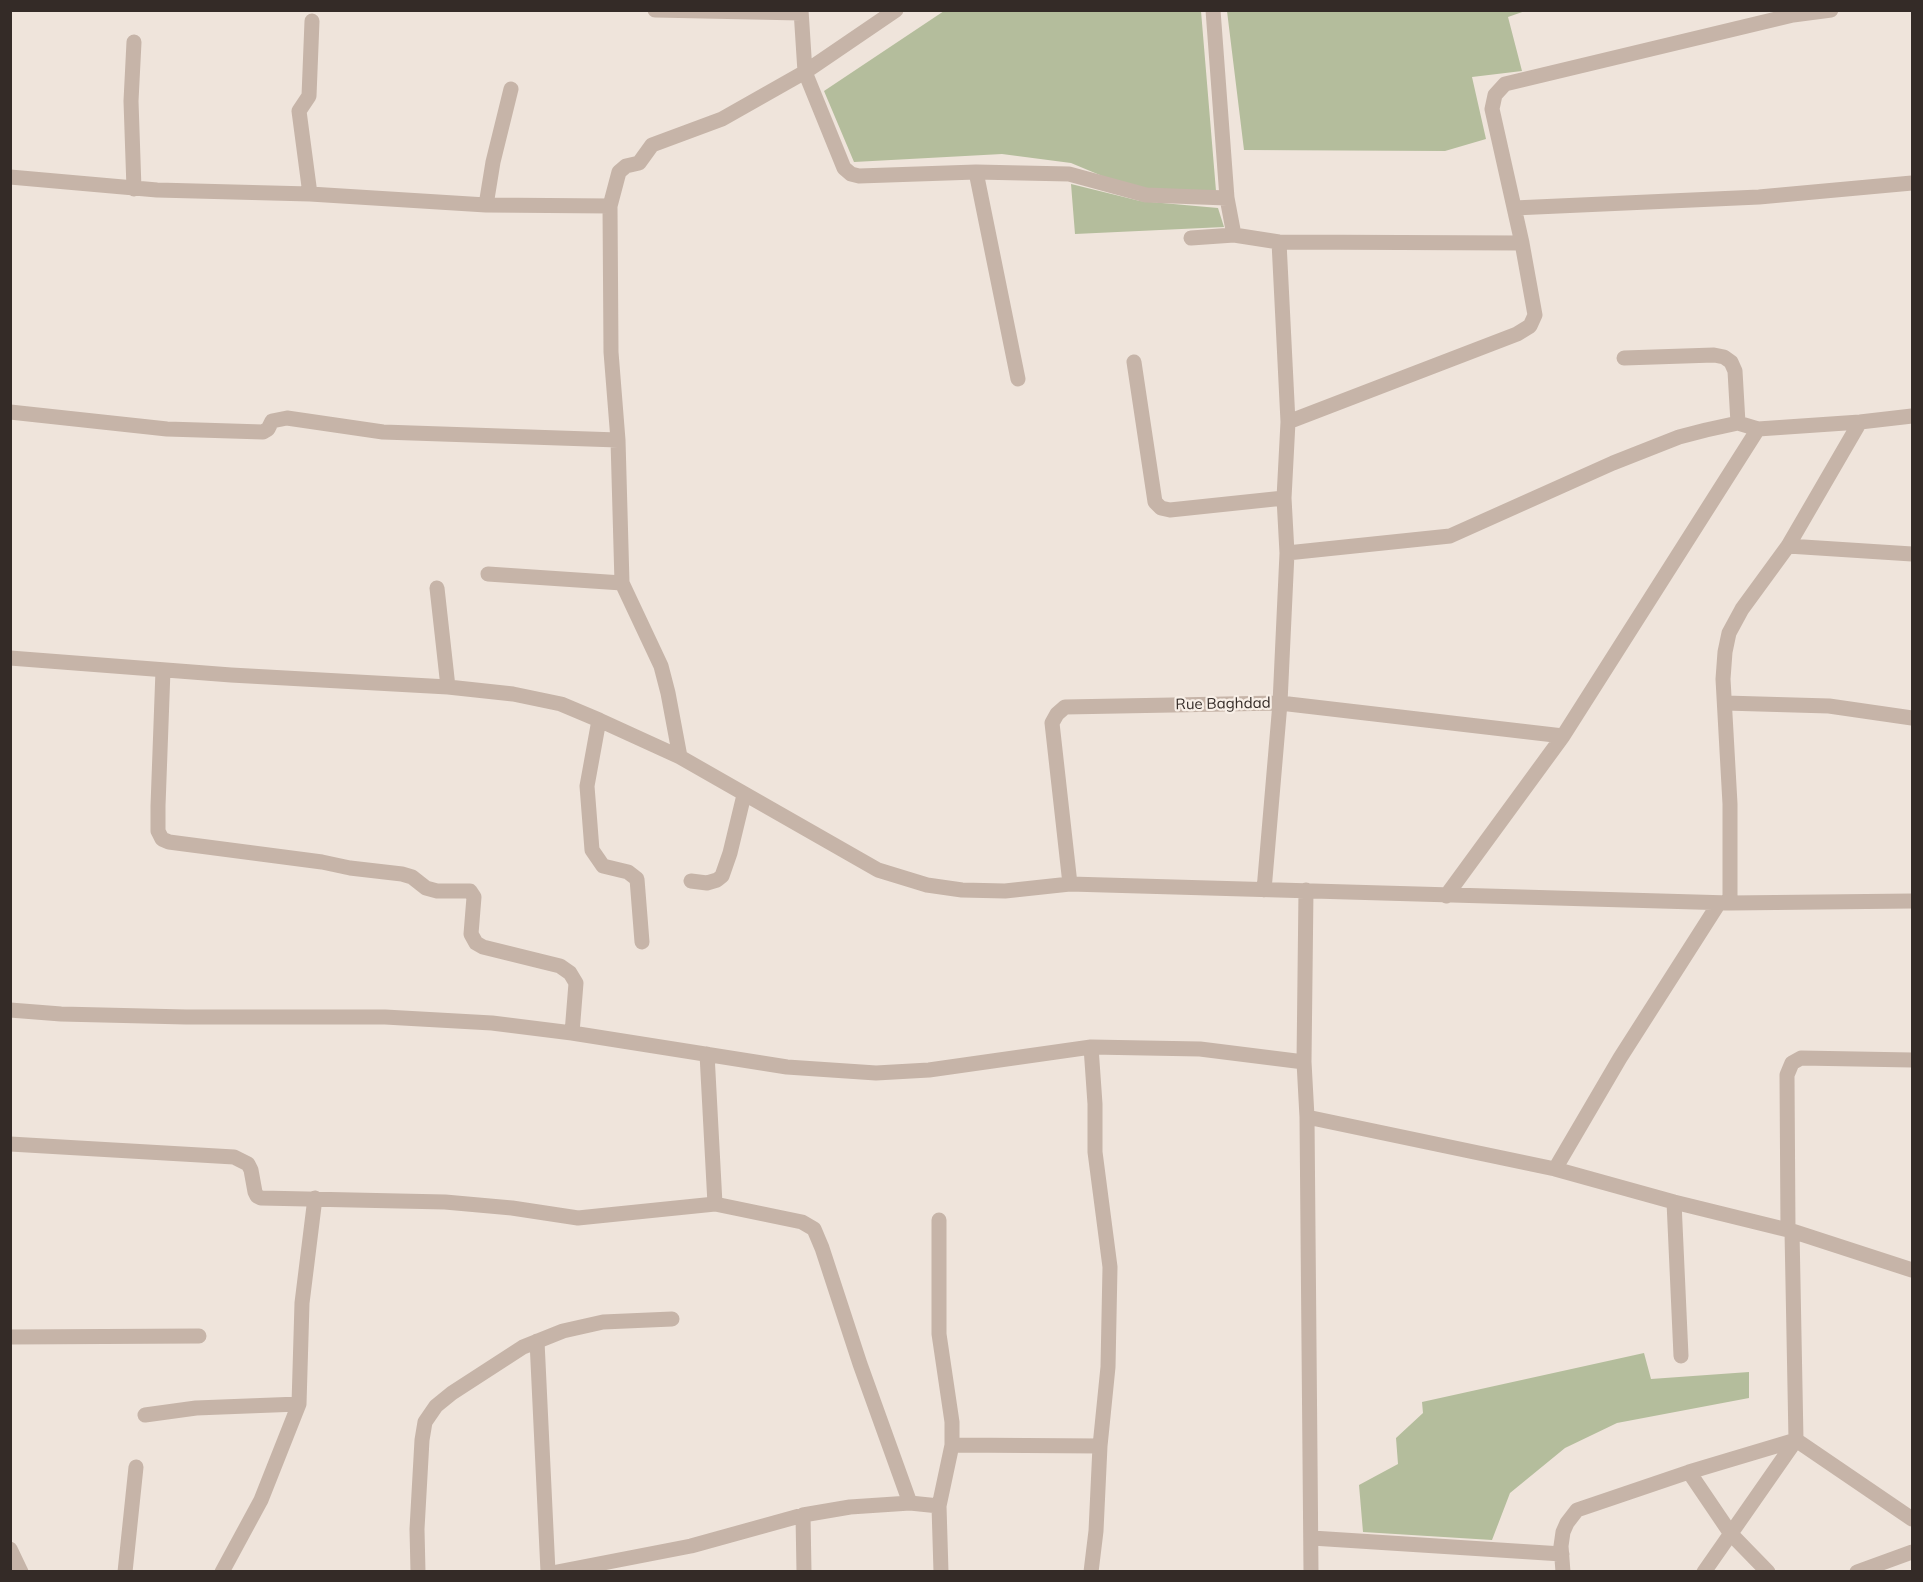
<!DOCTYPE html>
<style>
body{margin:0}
#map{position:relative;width:1923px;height:1582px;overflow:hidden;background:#efe4db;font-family:Mulish,sans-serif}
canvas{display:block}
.frame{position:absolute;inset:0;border:12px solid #342b27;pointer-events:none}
</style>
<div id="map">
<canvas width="1923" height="1582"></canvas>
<div class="frame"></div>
</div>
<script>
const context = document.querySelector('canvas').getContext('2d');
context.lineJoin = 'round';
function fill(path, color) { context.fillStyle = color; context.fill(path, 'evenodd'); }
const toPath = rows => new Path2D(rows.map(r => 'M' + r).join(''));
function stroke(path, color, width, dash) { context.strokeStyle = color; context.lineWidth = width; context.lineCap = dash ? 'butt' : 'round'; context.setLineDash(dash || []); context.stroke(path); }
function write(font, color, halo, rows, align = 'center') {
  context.font = font + ' Mulish,sans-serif'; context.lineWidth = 4.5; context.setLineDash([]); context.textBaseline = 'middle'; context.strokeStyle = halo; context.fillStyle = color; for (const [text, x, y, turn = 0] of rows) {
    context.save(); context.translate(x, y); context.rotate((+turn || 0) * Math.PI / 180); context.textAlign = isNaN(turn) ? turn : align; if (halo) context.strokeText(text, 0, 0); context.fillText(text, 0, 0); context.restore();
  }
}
const green = toPath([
 [1528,10,1508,17,1522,71,1472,77,1486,139,1445,151,1244,150,1227,11],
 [944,11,1201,11,1216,191,1131,188,1071,163,1002,154,854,162,824,91],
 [1071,184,1140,201,1218,208,1224,227,1075,234],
 [1644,1353,1651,1379,1749,1372,1749,1398,1617,1423,1565,1448,1510,1493,1492,1540,1363,1532,1359,1485,1398,1464,1396,1438,1423,1413,1422,1402]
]);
const street = toPath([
 [655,10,801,13],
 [801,10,805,72,844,168,851,174,859,176,976,172,1069,174,1146,195,1227,198],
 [1213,10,1227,198,1234,235],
 [976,172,1018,379],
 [10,177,157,190,310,194,486,205,610,206],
 [134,189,131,101,134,42],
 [310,194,299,111,309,96,312,21],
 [486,205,493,162,511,89],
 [1514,208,1759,197,1912,183],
 [1191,238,1234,235,1279,242,1522,243],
 [1624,358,1714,355,1724,357,1731,362,1735,371,1738,423],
 [1134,362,1155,502,1161,508,1170,510,1284,498],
 [10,412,167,429,263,432,268,429,272,421,287,418,383,432,618,440],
 [1288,422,1517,334,1530,326,1535,315,1522,243,1492,109,1495,95,1505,84,1793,15,1831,10],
 [1788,546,1912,554],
 [1287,553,1450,536,1613,463,1679,437,1706,430,1738,423,1758,429,1860,422,1912,416],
 [488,574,622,583],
 [437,588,448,687],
 [10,658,231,675,448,687,513,694,561,704,599,720,680,757,878,870,927,885,962,890,1005,891,1070,884,1730,903,1912,901],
 [163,670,158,806,158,831,162,839,169,842,322,862,350,868,402,874,412,877,426,888,437,891,470,891,474,897,471,934,476,943,483,947,560,966,570,973,576,983,572,1033],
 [1725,703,1829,706,1912,718],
 [599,720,587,786,592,850,603,866,628,872,637,879,642,942],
 [680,757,668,693,661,666,622,583,618,440,611,352,610,206,619,172,626,166,639,163,652,145,722,119,805,72,896,10],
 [691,881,707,883,717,880,722,876,730,853,744,795],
 [1070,884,1052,723,1057,714,1065,707,1280,703,1563,736],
 [1264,890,1280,703,1287,553,1284,498,1288,422,1279,242],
 [1306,890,1304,1062,1307,1117,1311,1572],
 [1446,896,1563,736,1758,429],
 [1730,903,1730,804,1723,679,1725,652,1729,633,1742,609,1788,546,1860,422],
 [10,1010,61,1014,186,1017,385,1017,492,1023,572,1033,787,1067,876,1073,929,1070,1091,1047,1200,1049,1304,1062],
 [1091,1047,1095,1104,1095,1152,1110,1267,1108,1367,1100,1446,1096,1531,1091,1572],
 [707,1054,715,1204],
 [1307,1117,1555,1169,1674,1202,1792,1231,1912,1270],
 [10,1144,234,1157,248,1164,251,1170,255,1192,257,1196,261,1198,445,1202,512,1208,578,1218,715,1204,802,1222,814,1229,822,1248,860,1364,910,1503],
 [1555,1169,1620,1058,1719,903],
 [1674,1202,1681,1356],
 [939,1220,939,1334,952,1422,952,1445,939,1506,941,1572],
 [1788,1230,1787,1075,1792,1063,1801,1058,1912,1060],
 [10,1337,199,1336],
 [537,1341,548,1572],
 [145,1415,196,1408,299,1404],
 [1796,1440,1912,1519],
 [952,1445,1100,1446],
 [1689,1472,1731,1534,1768,1572],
 [803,1515,804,1572],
 [1312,1538,1562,1554],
 [10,1549,21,1572],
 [125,1572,136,1467],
 [222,1572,261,1500,299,1404,302,1303,315,1198],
 [418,1572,417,1529,422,1440,425,1422,436,1406,452,1393,523,1347,563,1331,603,1322,672,1319],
 [557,1572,691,1546,803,1515,850,1507,910,1503,939,1506],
 [1563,1572,1561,1546,1563,1532,1567,1523,1577,1510,1689,1472,1796,1440],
 [1704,1572,1796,1440,1792,1231],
 [1857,1572,1912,1552]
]);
const streetNames = [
 ["Rue Baghdad",1223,704,-1]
];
fill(green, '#b4bd9c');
stroke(street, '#c6b4a8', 15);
write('15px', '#342b27', '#f8efe7', streetNames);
</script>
